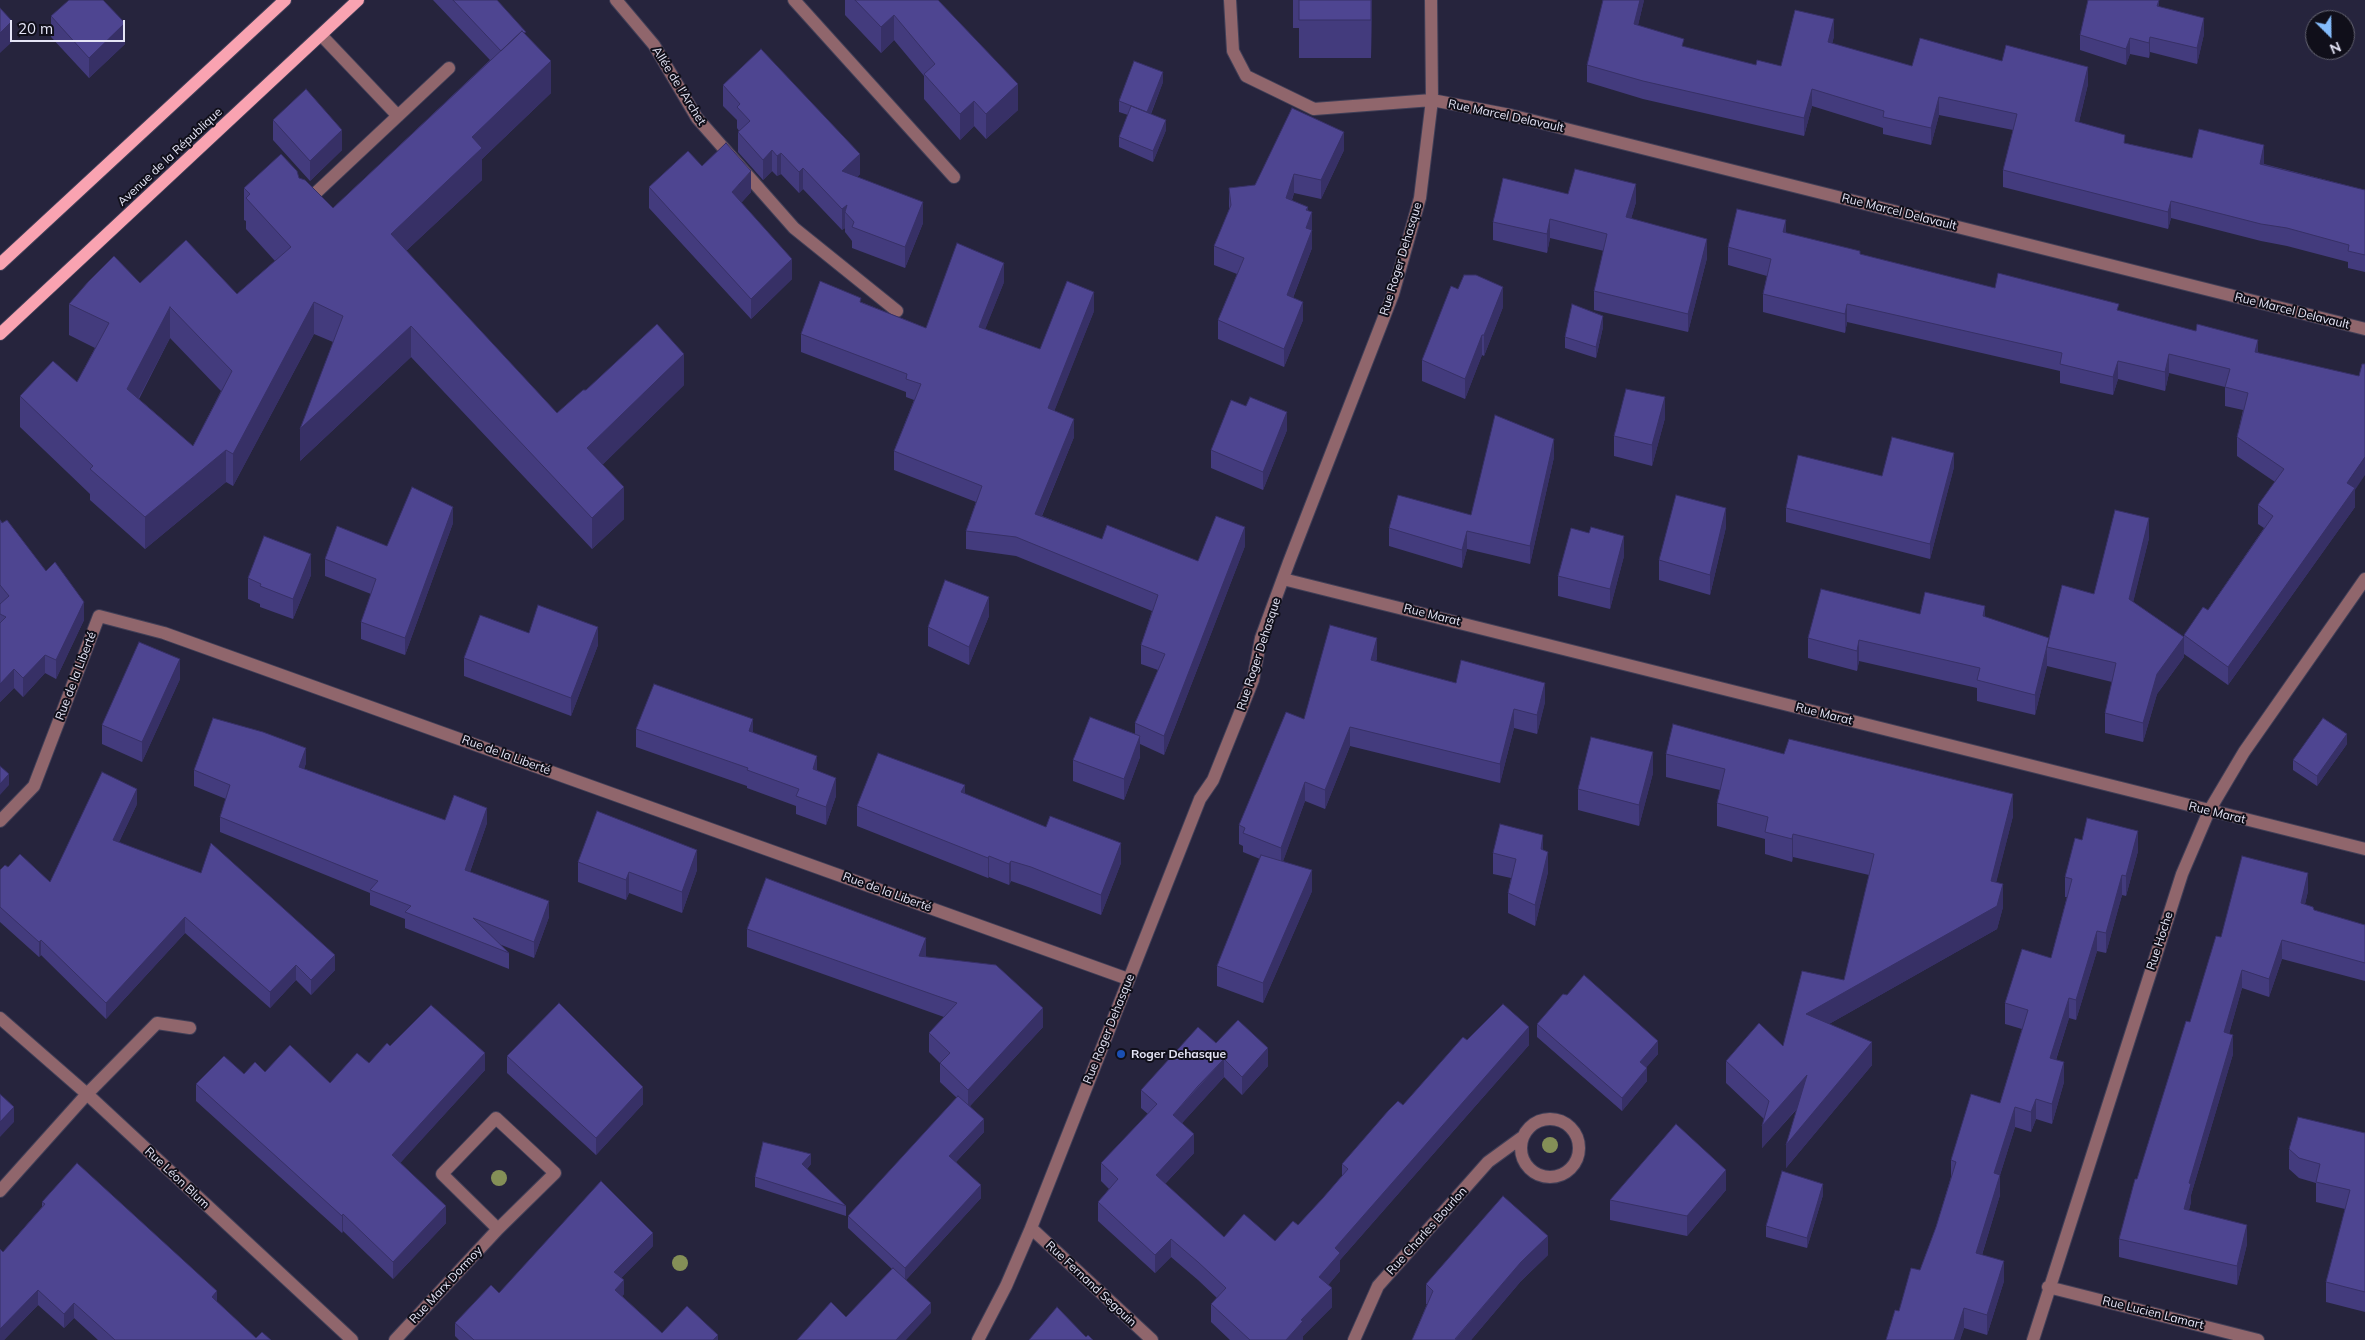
<!DOCTYPE html>
<meta charset="utf-8">
<style>
body{margin:0}
#map{position:relative;width:2365px;height:1340px;overflow:hidden;background:#26243d;font-family:Mulish,sans-serif}
canvas{display:block}
.north{position:absolute;left:2305px;top:10px;width:50px;height:50px;box-sizing:border-box;background:#100f1a;border:1px solid #656572;border-radius:50%;rotate:157deg;font-size:14px;font-weight:700;line-height:20px;text-align:center;color:#e5e5f6}
.north::after{content:'';display:block;margin:auto;width:18px;height:22px;background:#84bcfb;clip-path:polygon(50% 0,100% 100%,50% 72%,0 100%)}
.scale{position:absolute;left:10px;top:20px;width:115px;height:22px;box-sizing:border-box;border:2px solid #e5e5f6;border-top:0;padding-left:6px;font-size:15px;line-height:18px;white-space:nowrap;color:#e5e5f6;-webkit-text-stroke:4px #100f1a;paint-order:stroke}
</style>
<div id="map">
<canvas width="2365" height="1340"></canvas>
<div class="north">N</div>
<div class="scale">20 m</div>
</div>
<script>
const context = document.querySelector('canvas').getContext('2d');
context.lineJoin = 'round';
const toPath = rows => new Path2D(rows.map(r => 'M' + r).join(''));
function stroke(path, color, width, dash) { context.strokeStyle = color; context.lineWidth = width; context.lineCap = dash ? 'butt' : 'round'; context.setLineDash(dash || []); context.stroke(path); }
function fill(path, color) { context.fillStyle = color; context.fill(path, 'evenodd'); }
function write(font, color, halo, rows, align = 'center') {
  context.font = font + ' Mulish,sans-serif'; context.lineWidth = 4; context.setLineDash([]); context.textBaseline = 'middle'; context.strokeStyle = halo; context.fillStyle = color; for (const [text, x, y, turn = 0] of rows) {
    context.save(); context.translate(x, y); context.rotate((+turn || 0) * Math.PI / 180); context.textAlign = isNaN(turn) ? turn : align; if (halo) context.strokeText(text, 0, 0); context.fillText(text, 0, 0); context.restore();
  }
}
const minor = toPath([
 [616,0,654,45,697,118,794,228,897,311],
 [794,0,954,177],
 [1230,0,1233,51,1246,76,1314,109,1432,100,1510,115,2365,329],
 [321,35,398,116],
 [305,203,449,68],
 [1283,579,2365,849],
 [0,821,34,786,99,616,164,633,1128,979],
 [0,1018,87,1094,352,1340],
 '1521 1148a29 29 0 1 1 58 0a29 29 0 1 1-58 0Z',
 [0,1191,87,1094,157,1023,190,1028],
 [1031,1228,1152,1340],
 [2048,1287,2258,1340],
 [395,1340,498,1229,555,1173,496,1118,442,1174,498,1229],
 [978,1340,1006,1286,1031,1228,1200,799,1213,780,1253,680,1261,638,1289,562,1393,294,1420,198,1432,100,1431,0],
 [1354,1340,1378,1286,1488,1162,1521,1138],
 [2033,1340,2182,874,2209,811,2244,752,2365,579]
]);
const major = toPath([
 [0,264,285,0],
 [0,334,358,0]
]);
const trees = [
 [1550,1145],
 [499,1178],
 [680,1263]
];
const wall = toPath([
 [433,0,497,0,526,35,551,93,482,159,482,180,406,251,557,413,684,385,602,465,624,519,592,549,411,357,300,461,333,342,314,334,233,486,226,482,145,549,90,500,90,494,20,427,20,396,77,382,95,348,69,335,69,304,140,283,237,294,275,261,246,229,246,221,244,220,244,188,299,178,333,208,490,60],
 [170,338,221,391,193,446,139,399],
 [845,0,938,0,1018,110,986,139,974,126,960,140,924,99,924,76,894,40,881,53,845,15],
 [1293,0,1372,0,1371,58,1299,58,1299,28,1293,28],
 [1644,0,1638,25,1684,47,1756,65,1781,66,1834,36,1832,44,1912,66,2002,61,2088,84,2079,122,2125,143,2192,158,2264,163,2264,164,2365,190,2365,272,2348,268,2348,262,2287,246,2261,241,2171,218,2168,229,2003,187,2003,170,2013,130,1939,115,1931,145,1883,134,1883,128,1812,106,1804,136,1643,99,1587,82,1587,65],
 [2159,0,2159,7,2204,34,2197,64,2150,52,2149,58,2130,54,2126,65,2080,50,2080,35],
 [51,16,125,44,89,78,51,37],
 [1163,82,1151,114,1166,130,1153,162,1119,147,1119,137,1128,115,1119,112,1119,101],
 [723,85,860,174,857,177,923,223,905,268,852,248,852,241,845,232,845,228,842,230,803,189,799,193,781,174,777,176,772,171,763,180,738,152,738,132,739,131,737,128,737,120,723,106],
 [273,120,342,150,310,181,273,140],
 [1344,150,1321,199,1294,193,1292,200,1308,211,1312,212,1312,248,1293,298,1303,320,1284,367,1218,339,1218,320,1237,274,1214,265,1214,246,1229,210,1229,188,1255,185],
 [702,166,751,192,741,203,792,279,751,319,649,208,649,187],
 [1568,194,1636,202,1631,219,1707,258,1688,332,1594,310,1594,291,1604,251,1550,238,1547,253,1493,240,1493,222],
 [1786,233,1860,254,1995,288,2119,311,2258,352,2355,490,2355,507,2228,685,2184,654,2184,657,2157,694,2143,742,2105,733,2105,713,2112,682,2047,666,2035,715,1977,701,1977,688,1859,661,1857,671,1808,658,1808,638,1920,614,1985,617,2049,638,2149,538,2133,602,2184,637,2184,635,2208,610,2264,528,2258,524,2258,505,2275,482,2237,456,2237,437,2243,410,2225,406,2225,387,2169,373,2165,391,2118,379,2113,395,2060,383,2060,371,1847,322,1845,333,1763,312,1763,294,1767,276,1728,265,1728,247],
 [1004,282,985,329,1040,349,1094,311,1054,411,1074,437,1042,516,1102,539,1198,561,1245,546,1164,755,1140,744,1140,757,1124,800,1073,781,1073,760,1135,734,1135,723,1158,670,1141,664,1141,645,1152,611,1016,556,966,549,966,531,976,502,894,470,894,451,914,400,906,397,906,392,801,352,801,334,861,302,926,328],
 [1503,307,1484,356,1482,355,1465,399,1422,381,1422,360],
 [1603,327,1596,358,1565,348,1565,337],
 [1665,418,1652,466,1614,456,1614,436],
 [1287,430,1263,490,1211,468,1211,450],
 [1554,457,1530,564,1467,549,1462,568,1389,546,1389,528,1471,515],
 [1954,467,1930,559,1786,522,1786,508,1882,476],
 [0,520,84,620,56,679,45,673,23,697,14,688,0,702],
 [453,523,405,655,361,639,361,622,371,594,325,576,325,559,387,546],
 [1726,527,1710,595,1659,580,1659,560],
 [1624,556,1610,609,1558,596,1558,576],
 [311,575,293,619,260,607,260,604,248,599,248,578],
 [989,616,969,665,928,646,928,627],
 [529,633,598,645,571,716,464,676,464,658],
 [1377,657,1376,662,1456,683,1545,702,1537,734,1514,728,1500,783,1350,746,1325,809,1305,801,1283,861,1312,891,1263,1003,1217,986,1217,966,1260,859,1243,852,1243,846,1239,844,1239,825],
 [180,679,142,762,102,744,102,725],
 [636,729,753,733,817,770,836,796,826,825,796,814,796,806,747,788,747,786,636,747],
 [2347,744,2317,786,2293,770,2293,760],
 [1666,754,2013,816,1996,882,2003,907,1997,929,1829,1024,1872,1065,1786,1168,1797,1109,1762,1148,1764,1119,1726,1083,1726,1061,1783,1046,1844,980,1869,875,1793,857,1792,862,1765,854,1765,839,1717,826,1717,803,1720,790,1666,777],
 [306,763,304,769,445,820,487,823,470,872,549,917,534,958,499,944,509,953,509,969,405,928,405,919,370,905,370,893,220,832,220,817,226,799,194,786,194,770],
 [1653,773,1639,826,1578,810,1578,789],
 [965,794,1121,863,1101,915,1031,888,1011,881,1009,885,989,877,988,878,857,826,857,806],
 [137,804,119,842,335,970,311,995,296,980,270,1008,185,933,106,1019,41,955,39,957,0,922,0,870,8,867,50,882],
 [1543,850,1548,872,1535,926,1508,913,1508,893,1511,878,1493,874,1493,853],
 [2138,851,2126,896,2122,895,2106,953,2097,951,2076,1020,2069,1018,2056,1060,2064,1082,2052,1124,2036,1119,2031,1132,2015,1127,2000,1175,2000,1195,1982,1255,2004,1281,1987,1335,1964,1328,1960,1340,1886,1340,1899,1311,1920,1270,1936,1227,1951,1177,1951,1160,2000,1103,2022,1029,2005,1024,2005,1003,2051,958,2067,897,2065,897,2065,877],
 [578,862,697,870,682,913,629,893,626,900,578,882],
 [2308,891,2305,904,2314,910,2365,925,2365,981,2282,959,2269,997,2242,988,2229,1034,2233,1054,2191,1195,2191,1202,2189,1210,2247,1244,2237,1285,2119,1257,2119,1239,2137,1179,2190,1022,2221,937],
 [747,929,926,957,1043,1027,970,1106,984,1132,956,1162,981,1198,906,1280,931,1313,846,1317,892,1269,848,1228,848,1216,957,1098,940,1082,940,1063,929,1052,929,1033,944,1017,747,947],
 [1537,1024,1658,1054,1646,1067,1647,1081,1622,1111,1537,1037],
 [1467,1040,1529,1045,1340,1260,1340,1271,1328,1285,1332,1307,1303,1336,1303,1340,1230,1340,1211,1322,1211,1304,1217,1298,1198,1280,1171,1257,1155,1273,1098,1221,1098,1202,1109,1189,1101,1181,1101,1163,1148,1114,1141,1108,1141,1090,1216,1043,1268,1066,1242,1095,1224,1077,1182,1123,1194,1153,1165,1184,1224,1237,1275,1241,1298,1225,1323,1198,1342,1176,1342,1164,1403,1105],
 [390,1046,485,1070,400,1163,446,1223,393,1279,343,1231,342,1233,196,1101,196,1084,244,1074,330,1083,369,1063],
 [507,1056,643,1104,596,1155,507,1073],
 [2365,1133,2365,1312,2326,1302,2326,1282,2345,1209,2316,1202,2316,1183,2299,1178,2289,1169,2289,1149],
 [811,1164,807,1169,846,1206,846,1216,755,1187,755,1177],
 [1726,1190,1687,1236,1610,1220,1610,1200],
 [1823,1195,1807,1248,1766,1237,1766,1226],
 [42,1202,217,1302,256,1338,271,1340,98,1340,74,1318,64,1328,38,1305,4,1340,0,1340,3,1252,42,1207],
 [653,1246,621,1278,624,1294,622,1296,662,1333,718,1340,459,1340,455,1336,455,1323,499,1293],
 [1548,1255,1521,1281,1471,1340,1412,1340,1427,1304,1426,1304,1426,1284]
]);
const shadedWall = toPath([
 [1371,0,1372,0,1371,58],
 [1640,0,1644,0,1634,42,1634,24],
 [2159,0,2159,13,2157,6],
 [894,15,894,40,881,53,881,27],
 [2204,18,2204,34,2197,64,2197,48],
 [1834,19,1834,36,1828,60,1828,42],
 [12,21,12,42,0,53,0,33],
 [125,23,125,44,89,78,89,58],
 [2150,37,2150,52,2149,58,2149,43],
 [2130,38,2130,54,2126,65,2126,49],
 [551,61,551,93,482,159,482,180,391,265,391,234,472,137],
 [2088,67,2088,84,2075,138,2075,121],
 [1163,72,1163,82,1147,123,1147,112],
 [1018,84,1018,110,986,139,986,114],
 [1812,89,1812,106,1804,136,1804,118],
 [1939,97,1939,115,1931,145,1931,128],
 [974,101,974,126,960,140,960,114],
 [1166,120,1166,130,1153,162,1153,151],
 [342,130,342,150,310,181,310,161],
 [1344,132,1344,150,1321,199,1321,180],
 [2264,145,2264,163,2260,181,2260,164],
 [772,150,772,171,763,180,763,160],
 [781,153,781,174,777,176,777,156],
 [860,154,860,174,842,192,842,171],
 [803,168,803,189,799,193,799,172],
 [751,171,751,192,732,213,732,192],
 [1294,174,1294,193,1286,216,1286,198],
 [1636,184,1636,202,1626,236,1626,217],
 [2171,201,2171,218,2168,229,2168,212],
 [923,202,923,223,905,268,905,247],
 [847,205,845,212,845,228,842,230,842,209],
 [1308,207,1308,223,1312,212,1312,248,1287,313,1287,295,1306,210],
 [1550,219,1550,238,1547,253,1547,234],
 [1786,220,1786,238,1783,232],
 [1707,239,1707,258,1688,332,1688,314],
 [792,259,792,279,751,319,751,299],
 [1004,263,1004,282,979,345,979,327],
 [1503,287,1503,307,1484,356,1484,335],
 [1094,292,1094,311,1048,427,1048,408],
 [314,302,314,334,233,486,233,454],
 [1303,302,1303,320,1284,367,1284,349],
 [1847,304,1847,322,1845,333,1845,314],
 [170,307,170,338,127,420,127,389],
 [1603,316,1603,327,1596,358,1596,347],
 [411,326,411,357,300,461,300,429],
 [1482,335,1482,355,1465,399,1465,379],
 [2258,340,2258,358,2255,352],
 [684,354,684,385,587,480,587,448],
 [2169,354,2169,373,2165,391,2165,372],
 [2118,361,2118,379,2113,395,2113,377],
 [1665,397,1665,418,1652,466,1652,445],
 [1287,412,1287,430,1263,490,1263,472],
 [1074,419,1074,437,1035,532,1035,514],
 [1554,439,1554,457,1530,564,1530,546],
 [226,450,226,482,145,549,145,517],
 [1954,453,1954,467,1930,559,1930,544],
 [2365,457,2365,475,2355,490,2355,507,2228,685,2228,667,2347,483],
 [624,487,624,519,592,549,592,518],
 [453,507,453,523,405,655,405,638],
 [1726,508,1726,527,1710,595,1710,575],
 [2149,518,2149,538,2129,619,2129,599],
 [1245,527,1245,546,1164,755,1164,736],
 [1467,531,1467,549,1462,568,1462,550],
 [1624,536,1624,556,1610,609,1610,589],
 [311,554,311,575,293,619,293,599],
 [989,597,989,616,969,665,969,647],
 [84,602,84,620,56,679,56,660],
 [1985,606,1985,627,1983,616],
 [598,627,598,645,571,716,571,698],
 [2184,637,2184,657,2157,694,2143,742,2143,723,2157,674],
 [1377,638,1377,657,1371,679,1371,660],
 [1859,640,1859,661,1857,671,1857,651],
 [2047,647,2047,666,2035,715,2035,695],
 [45,655,45,673,23,697,23,678],
 [180,659,180,679,142,762,142,742],
 [14,669,14,688,0,702,0,684],
 [1545,683,1545,702,1537,734,1537,715],
 [1514,709,1514,728,1500,783,1500,764],
 [753,719,753,737,749,731],
 [1350,727,1350,746,1325,809,1325,790],
 [2347,734,2347,744,2317,786,2317,776],
 [1140,736,1140,757,1124,800,1124,779],
 [306,748,306,763,299,783,299,767],
 [1653,752,1653,773,1639,826,1639,805],
 [817,756,817,774,813,769],
 [9,774,9,785,0,795,0,784],
 [836,778,836,796,826,825,826,807],
 [1305,782,1305,801,1281,867,1281,848],
 [965,785,965,806,961,792],
 [137,789,137,804,113,855,113,840],
 [2013,794,2013,816,1991,903,1991,881],
 [487,808,487,823,465,886,465,870],
 [2138,831,2138,851,2126,896,2126,876],
 [1793,834,1793,857,1792,862,1792,839],
 [1543,835,1543,855,1541,849],
 [1121,843,1121,863,1101,915,1101,895],
 [697,850,697,870,682,913,682,892],
 [1548,852,1548,872,1535,926,1535,905],
 [989,856,989,877,988,878,988,858],
 [1011,861,1011,881,1009,885,1009,864],
 [1312,870,1312,891,1263,1003,1263,983],
 [629,872,629,893,626,900,626,880],
 [2308,873,2308,891,2301,921,2301,903],
 [2122,875,2122,895,2106,953,2106,933],
 [2003,884,2003,907,1997,929,1806,1037,1806,1014],
 [549,901,549,917,534,958,534,942],
 [185,917,185,933,106,1019,106,1003],
 [2097,931,2097,951,2076,1020,2076,1000],
 [926,938,926,957,919,975,919,956],
 [41,940,41,955,39,957,39,942],
 [2282,940,2282,959,2269,997,2269,979],
 [335,955,335,970,311,995,311,980],
 [296,965,296,980,270,1008,270,992],
 [2242,970,2242,988,2224,1051,2224,1032],
 [2069,998,2069,1018,2050,1078,2050,1058],
 [1043,1008,1043,1027,968,1108,968,1090],
 [1529,1027,1529,1045,1340,1260,1340,1271,1319,1296,1319,1277,1335,1248],
 [2233,1035,2233,1054,2191,1195,2191,1202,2184,1227,2184,1209,2189,1183],
 [1658,1041,1658,1054,1640,1075,1640,1062],
 [1872,1042,1872,1065,1786,1168,1786,1145],
 [1268,1048,1268,1066,1242,1095,1242,1077],
 [485,1053,485,1070,392,1172,392,1155],
 [1224,1059,1224,1077,1173,1133,1173,1115],
 [2064,1062,2064,1082,2052,1124,2052,1104],
 [1647,1068,1647,1081,1622,1111,1622,1098],
 [1807,1075,1807,1097,1762,1148,1762,1126],
 [643,1087,643,1104,596,1155,596,1138],
 [2036,1099,2036,1119,2031,1132,2031,1112],
 [14,1107,14,1122,0,1137,0,1122],
 [2015,1107,2015,1127,2000,1175,2000,1195,1976,1274,1976,1253,1994,1173],
 [984,1119,984,1132,949,1169,949,1156],
 [1194,1134,1194,1153,1156,1193,1156,1175],
 [811,1154,811,1164,802,1174,802,1164],
 [1726,1170,1726,1190,1687,1236,1687,1216],
 [1823,1184,1823,1195,1807,1248,1807,1238],
 [981,1185,981,1198,905,1281,905,1268],
 [446,1206,446,1223,393,1279,393,1262],
 [343,1214,343,1231,342,1233,342,1216],
 [2247,1225,2247,1244,2237,1285,2237,1266],
 [653,1233,653,1246,614,1285,614,1272],
 [1548,1236,1548,1255,1521,1281,1471,1340,1455,1340,1521,1262],
 [1171,1239,1171,1257,1155,1273,1155,1255],
 [2004,1261,2004,1281,1987,1335,1987,1315],
 [624,1280,624,1294,615,1303,615,1290],
 [1332,1288,1332,1307,1303,1336,1303,1340,1286,1340,1301,1320],
 [38,1290,38,1305,4,1340,0,1340,0,1329],
 [217,1291,217,1306,212,1297],
 [74,1303,74,1318,64,1328,64,1314],
 [931,1303,931,1313,906,1340,896,1340],
 [1964,1308,1964,1328,1960,1340,1954,1340],
 [718,1335,718,1340,713,1340]
]);
const building = toPath([
 [69,0,103,0,125,23,89,58,51,16,69,0],
 [453,0,497,0,526,32,524,33,522,31,501,51,453,0],
 [855,0,938,0,1018,84,986,114,974,101,960,114,924,74,935,64,894,15,881,27,855,0],
 [1299,0,1371,0,1371,20,1299,20,1299,0],
 [1603,0,1640,0,1634,24,1684,39,1682,46,1756,65,1757,60,1781,66,1795,10,1834,19,1828,42,1912,66,1920,38,2002,61,2006,45,2088,67,2075,121,2125,135,2124,143,2192,158,2199,129,2264,145,2260,164,2365,190,2365,255,2348,251,2349,245,2287,228,2261,224,2171,201,2168,212,2003,170,2017,114,1939,97,1931,128,1883,117,1884,111,1812,89,1804,118,1643,81,1587,65,1603,0],
 [2088,0,2159,0,2157,6,2204,18,2197,48,2150,37,2149,43,2130,38,2126,49,2080,35,2088,0],
 [0,8,12,21,0,33,0,8],
 [522,31,551,61,472,137,482,148,391,234,557,413,583,390,586,390,657,324,684,354,587,448,624,487,592,518,411,326,300,429,343,316,314,302,233,454,226,450,145,517,90,469,93,466,20,396,53,361,77,382,109,323,69,304,88,282,114,256,140,283,186,240,237,294,291,247,246,198,250,194,244,188,281,154,297,171,299,178,305,180,333,208,522,31],
 [170,307,232,371,193,446,127,389,170,307],
 [761,49,860,154,842,171,923,202,905,247,852,227,854,222,845,212,847,205,842,209,803,168,799,172,781,153,777,156,772,150,763,160,738,132,750,121,737,107,740,104,723,85,761,49],
 [1134,61,1163,72,1147,112,1119,101,1134,61],
 [306,89,342,130,310,161,273,120,306,89],
 [1131,106,1166,120,1153,151,1119,137,1131,106],
 [1292,108,1344,132,1321,180,1294,174,1286,198,1308,207,1306,210,1312,212,1306,228,1312,230,1287,295,1303,302,1284,349,1218,320,1244,258,1214,246,1231,205,1229,188,1255,185,1292,108],
 [726,143,751,171,732,192,792,259,751,299,649,187,688,151,702,166,726,143],
 [1575,169,1636,184,1626,217,1707,239,1688,314,1594,291,1607,234,1550,219,1547,234,1493,222,1503,178,1568,194,1575,169],
 [1737,209,1786,220,1783,232,1860,251,1860,254,1995,288,1998,273,2119,304,2117,310,2196,331,2197,324,2258,340,2255,352,2359,376,2362,364,2365,364,2365,457,2347,483,2355,488,2228,667,2184,635,2203,607,2208,610,2273,516,2258,505,2284,469,2237,437,2248,393,2225,387,2230,369,2169,354,2165,372,2118,361,2113,377,2060,364,2062,353,1847,304,1845,314,1763,294,1771,259,1728,247,1737,209],
 [957,243,1004,263,979,327,1040,349,1067,281,1094,292,1048,408,1074,419,1035,514,1102,539,1107,525,1198,561,1216,516,1245,527,1164,736,1135,723,1165,654,1141,645,1158,595,1016,537,966,531,982,486,894,451,921,384,906,379,907,374,801,334,820,281,861,298,860,302,926,328,957,243],
 [1464,275,1476,275,1503,287,1484,335,1482,335,1465,379,1422,360,1451,286,1458,289,1464,275],
 [1572,304,1603,316,1596,347,1565,337,1572,304],
 [1626,389,1665,397,1652,445,1614,436,1626,389],
 [1250,397,1287,412,1263,472,1211,450,1231,400,1246,406,1250,397],
 [1495,415,1554,439,1530,546,1467,531,1462,550,1389,528,1398,495,1471,515,1495,415],
 [1892,437,1954,453,1930,544,1786,508,1798,455,1882,476,1892,437],
 [412,487,453,507,405,638,361,622,376,579,325,559,337,526,387,546,412,487],
 [1676,495,1726,508,1710,575,1659,560,1676,495],
 [2115,510,2149,518,2129,599,2184,637,2157,674,2143,723,2105,713,2116,663,2047,647,2062,585,2094,594,2115,510],
 [0,520,2,523,7,520,46,571,55,562,84,602,56,660,45,655,23,678,14,669,0,684,0,623,6,617,0,614,0,604,9,596,0,585,0,520],
 [1591,527,1624,536,1610,589,1558,576,1571,528,1589,533,1591,527],
 [264,536,311,554,293,599,260,586,261,584,248,578,264,536],
 [945,580,989,597,969,647,928,627,945,580],
 [1821,589,1920,614,1925,592,1985,606,1983,616,2049,638,2035,695,1977,680,1980,668,1859,640,1857,651,1808,638,1821,589],
 [538,605,598,627,571,698,464,658,480,615,529,633,538,605],
 [1330,625,1377,638,1371,660,1411,671,1456,683,1461,660,1545,683,1537,715,1514,709,1500,764,1350,727,1325,790,1305,782,1281,848,1243,833,1245,828,1239,825,1286,712,1304,719,1330,625],
 [139,642,180,659,142,742,102,725,139,642],
 [654,684,753,719,749,731,817,756,813,769,836,778,826,807,796,796,799,789,747,770,748,768,636,729,654,684],
 [1090,717,1140,736,1124,779,1073,760,1090,717],
 [213,718,263,732,306,748,299,767,445,820,454,795,487,808,465,870,549,901,534,942,473,918,509,953,405,912,411,906,370,890,378,881,220,817,230,785,194,770,213,718],
 [2323,718,2347,734,2317,776,2293,760,2323,718],
 [1673,724,1784,754,1789,739,2013,794,1991,881,2003,884,1997,906,1806,1014,1872,1042,1786,1145,1807,1075,1762,1126,1769,1101,1726,1061,1759,1023,1783,1046,1802,971,1844,980,1874,854,1793,834,1792,839,1765,832,1768,817,1717,803,1725,769,1666,754,1673,724],
 [1591,737,1653,752,1639,805,1578,789,1591,737],
 [878,753,965,785,961,792,1046,827,1050,816,1121,843,1101,895,1031,867,1011,861,1009,864,989,856,988,858,857,806,878,753],
 [0,766,9,774,0,784,0,766],
 [102,772,137,789,113,840,201,873,211,843,335,955,311,980,296,965,270,992,185,917,106,1003,41,940,39,942,0,907,0,870,5,865,8,867,20,854,50,882,102,772],
 [597,811,697,850,682,892,629,872,626,880,578,862,597,811],
 [2087,818,2138,831,2126,876,2122,875,2106,933,2097,931,2076,1000,2069,998,2050,1058,2064,1062,2052,1104,2036,1099,2031,1112,2015,1107,1994,1173,2000,1175,1976,1253,2004,1261,1987,1315,1964,1308,1954,1340,1886,1340,1895,1310,1899,1311,1911,1268,1920,1270,1936,1227,1956,1162,1951,1160,1971,1094,2000,1103,2028,1010,2005,1003,2022,949,2051,958,2072,879,2065,877,2075,838,2082,840,2087,818],
 [1500,824,1543,835,1541,849,1548,852,1535,905,1508,893,1516,859,1493,853,1500,824],
 [1261,855,1312,870,1263,983,1217,966,1261,855],
 [2242,856,2308,873,2301,903,2313,907,2314,910,2365,925,2365,963,2282,940,2269,979,2242,970,2224,1032,2233,1035,2189,1183,2191,1184,2184,1209,2247,1225,2237,1266,2119,1239,2135,1179,2137,1179,2186,1021,2190,1022,2216,936,2221,937,2242,856],
 [766,878,926,938,919,956,996,965,1043,1008,968,1090,940,1063,950,1053,929,1033,957,1003,747,929,766,878],
 [1584,975,1658,1041,1640,1062,1647,1068,1622,1098,1537,1024,1563,994,1567,995,1584,975],
 [559,1003,643,1087,596,1138,507,1056,559,1003],
 [1503,1004,1529,1027,1335,1248,1340,1253,1319,1277,1332,1288,1301,1320,1303,1321,1286,1340,1250,1340,1211,1304,1226,1288,1198,1262,1171,1239,1155,1255,1098,1202,1118,1179,1101,1163,1157,1104,1141,1090,1198,1027,1216,1043,1238,1020,1268,1048,1242,1077,1224,1059,1198,1086,1173,1115,1194,1134,1156,1175,1224,1237,1244,1214,1275,1241,1293,1221,1298,1225,1323,1198,1348,1169,1342,1164,1388,1111,1398,1101,1403,1105,1463,1037,1467,1040,1503,1004],
 [431,1005,485,1053,392,1155,446,1206,393,1262,343,1214,342,1216,196,1084,224,1056,244,1074,255,1062,265,1072,290,1045,330,1083,357,1053,369,1063,387,1043,390,1046,431,1005],
 [0,1094,14,1107,0,1122,0,1094],
 [958,1096,984,1119,949,1156,981,1185,905,1268,848,1216,958,1096],
 [2298,1117,2365,1133,2365,1292,2326,1282,2350,1190,2316,1182,2320,1164,2299,1158,2289,1149,2298,1117],
 [1676,1124,1726,1170,1687,1216,1610,1200,1676,1124],
 [763,1142,811,1154,802,1164,846,1206,755,1177,763,1142],
 [77,1163,217,1291,212,1297,256,1338,262,1332,271,1340,115,1340,74,1303,64,1314,38,1290,0,1329,0,1249,3,1252,45,1204,42,1202,77,1163],
 [1782,1171,1823,1184,1807,1238,1766,1226,1782,1171],
 [601,1181,653,1233,614,1272,624,1280,615,1290,662,1333,687,1306,718,1335,713,1340,474,1340,455,1323,491,1285,499,1293,601,1181],
 [1503,1196,1548,1236,1521,1262,1455,1339,1458,1340,1412,1340,1433,1291,1426,1284,1503,1196],
 [893,1268,931,1303,896,1340,797,1340,831,1302,846,1317,893,1268],
 [1057,1307,1086,1337,1088,1335,1093,1340,1029,1340,1057,1307]
]);
const markers = [
 [1121,1054,5,"#1a4fb4"]
];
const streetNames = [
 ["Allée de l'Archet",679,86,58],
 ["Rue Marcel Delavault",1506,116,12],
 ["Avenue de la République",170,157,-43],
 ["Rue Marcel Delavault",1899,212,14],
 ["Rue Roger Dehasque",1401,259,-73],
 ["Rue Marcel Delavault",2292,311,14],
 ["Rue Marat",1432,615,14],
 ["Rue Roger Dehasque",1259,654,-72],
 ["Rue de la Liberté",76,676,-69],
 ["Rue Marat",1824,714,14],
 ["Rue de la Liberté",506,755,20],
 ["Rue Marat",2217,813,14],
 ["Rue de la Liberté",887,892,20],
 ["Rue Hoche",2160,941,-72],
 ["Rue Roger Dehasque",1109,1029,-68],
 ["Rue Léon Blum",177,1178,43],
 ["Rue Charles Bourlon",1427,1231,-48],
 ["Rue Fernand Segouin",1091,1284,43],
 ["Rue Marx Dormoy",446,1285,-47],
 ["Rue Lucien Lamart",2153,1313,14]
];
const poiNames = [
 ["Roger Dehasque",1131,1054]
];
stroke(minor, '#413f57', 14);
stroke(major, '#413f57', 14);
stroke(minor, '#90666c', 12);
stroke(major, '#f9a3b1', 12);
context.fillStyle = '#848f57';
for (const [x, y] of trees) { context.beginPath(); context.arc(x, y, 8, 0, 2 * Math.PI); context.fill(); }
fill(wall, '#433b7d');
fill(shadedWall, '#373066');
fill(building, '#4e4591');
stroke(building, '#373066', 1);
for (const [x, y, r, color] of markers) { const dot = new Path2D(); dot.arc(x, y, r, 0, 2 * Math.PI); context.fillStyle = color; context.fill(dot); stroke(dot, '#100f1a', 2); }
write('12px', '#e5e5f6', '#100f1a', streetNames);
write('bold 12px', '#e5e5f6', '#100f1a', poiNames, 'left');
</script>
